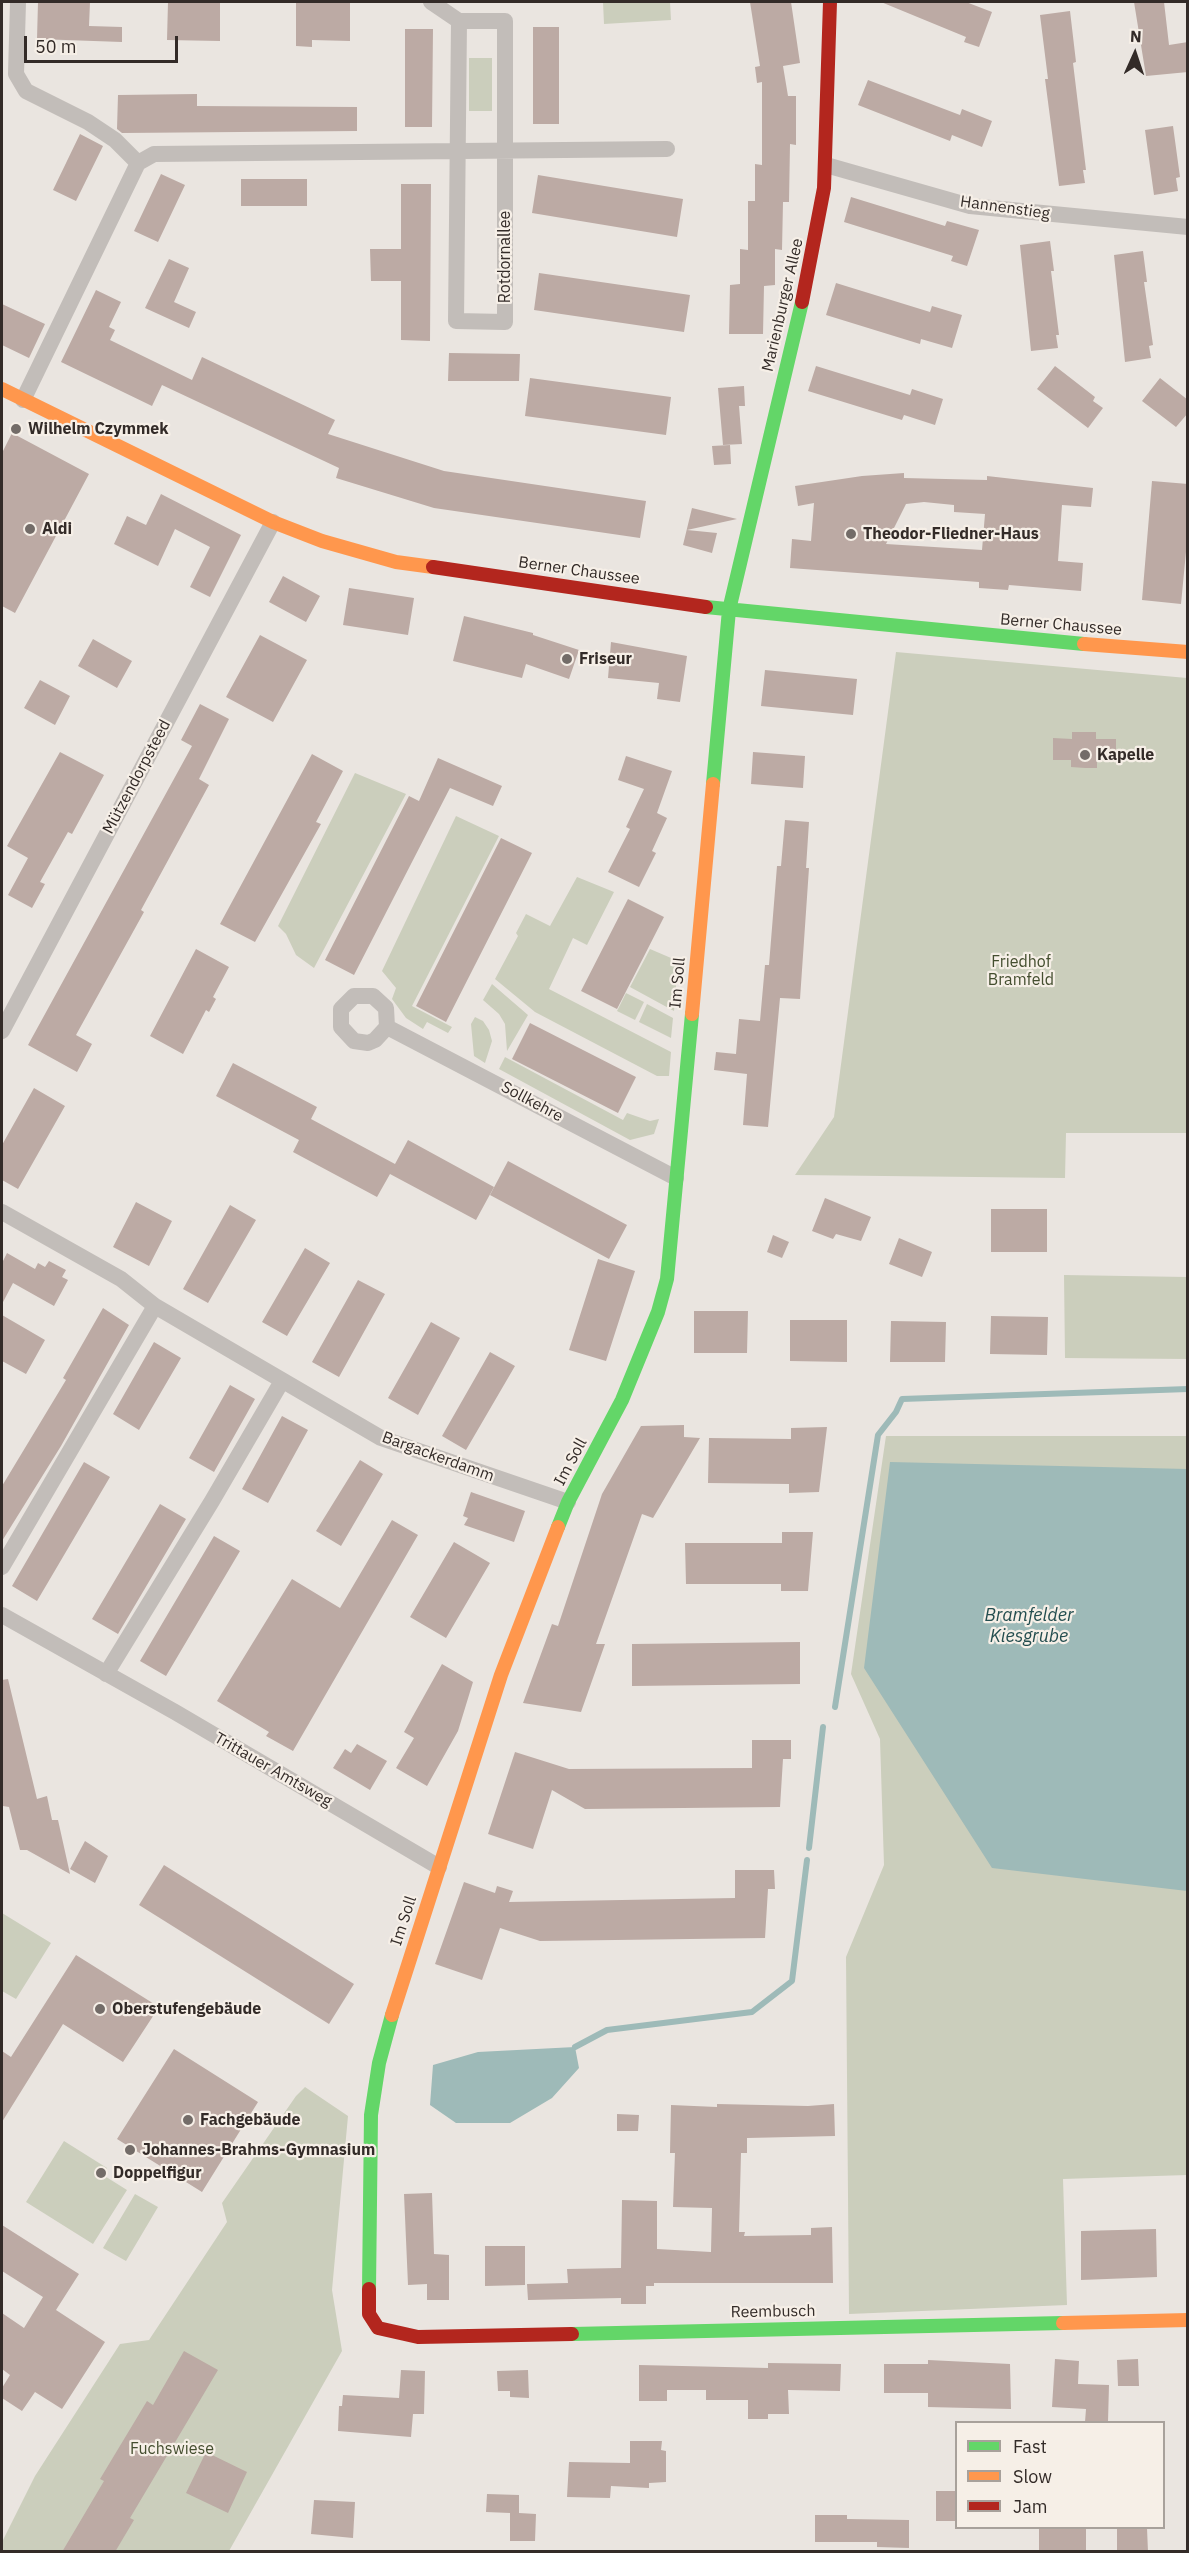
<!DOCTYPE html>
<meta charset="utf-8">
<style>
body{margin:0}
#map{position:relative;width:1189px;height:2553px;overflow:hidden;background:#eae5e0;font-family:"IBM Plex Sans",sans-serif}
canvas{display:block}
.frame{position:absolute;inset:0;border:3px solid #332b28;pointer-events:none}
.legend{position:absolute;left:955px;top:2421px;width:210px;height:108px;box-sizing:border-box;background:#f6efe7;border:2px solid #a8a19b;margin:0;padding:8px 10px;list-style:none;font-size:18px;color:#332b28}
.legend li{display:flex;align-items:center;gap:12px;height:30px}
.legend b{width:30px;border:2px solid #a8a19b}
.north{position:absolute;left:1105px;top:24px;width:60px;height:60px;-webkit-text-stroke:4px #f6efe7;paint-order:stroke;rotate:3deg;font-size:16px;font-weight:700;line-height:24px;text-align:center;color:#332b28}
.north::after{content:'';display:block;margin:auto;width:21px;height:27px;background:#332b28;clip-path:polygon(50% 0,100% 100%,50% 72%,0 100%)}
.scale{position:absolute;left:24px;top:36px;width:154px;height:27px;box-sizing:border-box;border:3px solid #332b28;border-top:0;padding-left:8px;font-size:18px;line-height:21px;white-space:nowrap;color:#332b28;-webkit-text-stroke:4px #f6efe7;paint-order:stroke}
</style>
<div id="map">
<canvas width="1189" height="2553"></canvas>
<div class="frame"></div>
<ul class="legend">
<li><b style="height:8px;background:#63d668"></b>Fast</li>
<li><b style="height:8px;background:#ff974d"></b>Slow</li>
<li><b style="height:8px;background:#b3261e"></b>Jam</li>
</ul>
<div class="north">N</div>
<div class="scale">50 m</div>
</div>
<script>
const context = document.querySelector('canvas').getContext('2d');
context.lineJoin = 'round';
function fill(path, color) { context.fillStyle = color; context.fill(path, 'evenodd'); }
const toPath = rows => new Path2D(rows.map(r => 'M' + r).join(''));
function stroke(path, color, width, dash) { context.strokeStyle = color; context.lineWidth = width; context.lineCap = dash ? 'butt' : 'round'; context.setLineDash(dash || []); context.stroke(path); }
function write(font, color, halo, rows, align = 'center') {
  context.font = font + ' "IBM Plex Sans",sans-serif'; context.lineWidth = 4.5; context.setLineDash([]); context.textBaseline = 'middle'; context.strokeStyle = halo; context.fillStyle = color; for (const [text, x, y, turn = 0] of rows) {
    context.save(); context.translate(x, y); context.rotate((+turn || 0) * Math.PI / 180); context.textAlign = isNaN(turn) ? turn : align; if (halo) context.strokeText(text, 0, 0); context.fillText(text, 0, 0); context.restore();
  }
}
const green = toPath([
 [603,2,670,2,671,20,604,24],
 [469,58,492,58,492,111,469,111],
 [896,652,1187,678,1187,1133,1066,1133,1065,1178,795,1175,834,1117],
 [355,773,406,794,314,968,296,955,286,934,278,926],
 [456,816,499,836,412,1006,452,1027,448,1033,427,1022,423,1029,406,1018,392,999,396,988,382,971],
 [577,877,614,892,587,945,573,938,549,989,671,1052,669,1076,657,1076,535,1012,495,979,518,936,516,933,526,914,550,926],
 [650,949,678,961,674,1011,630,987],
 [492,984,528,1015,507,1051,505,1024,499,1014,483,1000],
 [626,993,644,1002,635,1020,617,1011],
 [647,1004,673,1018,671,1038,639,1022],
 [475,1017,483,1021,489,1030,492,1041,485,1063,474,1056,471,1024],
 [505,1057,623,1120,627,1113,650,1121,659,1119,654,1134,630,1140,499,1069],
 [1064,1275,1187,1277,1187,1359,1065,1358],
 [886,1436,1187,1436,1187,2175,1063,2179,1067,2305,849,2314,846,1957,884,1865,880,1739,851,1674],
 [2,1913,51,1943,16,1999,2,1991],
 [305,2087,348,2116,332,2290,342,2351,229,2551,2,2552,2,2542,35,2476,120,2344,149,2340,227,2222,222,2203,296,2096],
 [64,2141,107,2168,103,2175,127,2190,93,2244,26,2202],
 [135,2194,158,2207,126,2261,103,2248]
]);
const water = toPath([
 [890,1462,1187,1469,1187,1891,992,1868,864,1668],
 [575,2047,579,2068,552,2098,510,2123,456,2123,430,2105,433,2065,478,2052]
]);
const stream = toPath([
 [835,1707,878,1435,896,1412,902,1399,1188,1389],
 [809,1848,823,1727],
 [575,2047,607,2030,752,2012,792,1981,807,1860]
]);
const building = toPath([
 [38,2,90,2,89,26,122,27,122,42,37,39],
 [168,2,220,2,220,41,167,40],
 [296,2,350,2,350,41,312,40,312,47,296,46],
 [750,2,791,2,800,63,783,66,788,96,796,96,796,145,790,144,789,202,783,202,782,250,775,249,775,285,764,286,763,334,729,334,730,285,740,284,740,249,748,250,748,201,755,201,755,164,762,165,762,82,757,83,755,67,760,66],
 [881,2,966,2,992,12,979,47,964,42,966,37],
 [1134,2,1164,2,1169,45,1188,42,1188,72,1146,76],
 [1070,11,1076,62,1073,63,1086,170,1083,170,1085,183,1059,186,1045,79,1048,79,1040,15],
 [533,27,559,27,559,124,533,124],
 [405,29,433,29,432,127,405,127],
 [868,80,960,115,962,109,992,121,982,147,952,135,950,141,858,105],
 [197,94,197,106,357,107,357,131,122,133,117,129,118,95],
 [1173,126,1180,177,1176,178,1178,191,1154,195,1145,130],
 [80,134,103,146,76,201,53,190],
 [161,174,185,185,158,242,134,231],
 [538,175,683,199,677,237,532,213],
 [241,179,307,179,307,206,241,206],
 [401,184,431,184,430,341,401,340,401,281,371,281,370,249,401,249],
 [851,197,945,226,947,221,979,230,967,266,951,261,953,256,844,222],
 [1050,241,1054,271,1051,271,1059,335,1056,335,1058,348,1031,351,1020,245],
 [1143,251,1147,282,1144,282,1153,345,1149,346,1151,358,1125,362,1114,255],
 [169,259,189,268,174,302,196,312,189,328,145,308],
 [539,273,690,295,684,332,534,310],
 [836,283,930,312,932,306,962,315,952,348,921,339,920,344,826,315],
 [96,290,121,302,109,327,115,330,110,340,192,380,202,357,335,420,328,434,444,471,646,501,640,538,434,508,336,478,339,468,162,385,152,406,61,362],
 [2,304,45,324,29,358,2,345],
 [449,353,520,354,519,381,448,381],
 [816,366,910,395,912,389,943,399,935,425,904,415,902,420,808,391],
 [1055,366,1095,397,1093,401,1103,408,1088,428,1037,389],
 [530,378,671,397,666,435,525,416],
 [1160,378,1188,400,1188,413,1176,427,1142,401],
 [744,386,745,406,739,406,742,444,723,445,718,388],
 [12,433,89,474,15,613,2,606,2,453],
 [730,445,731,464,714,465,712,446],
 [904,473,904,478,987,480,987,476,1093,488,1091,507,1062,505,1058,561,1083,563,1081,591,1009,585,1008,590,979,588,979,582,790,568,792,539,811,541,814,503,798,506,795,486,862,476],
 [924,502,954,505,954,512,985,514,982,550,886,544,906,504],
 [1152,481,1188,484,1188,531,1181,604,1142,600],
 [161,494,241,535,210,597,190,587,210,547,175,529,158,566,114,544,127,516,146,525],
 [692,508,737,519,687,530,717,533,712,553,683,545],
 [283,576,320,596,306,622,269,602],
 [349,588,414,598,408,635,343,625],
 [464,616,533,633,533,635,579,650,569,679,526,664,522,678,453,661],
 [260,635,307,660,273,722,226,697],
 [93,639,132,661,117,688,78,666],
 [611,642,687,656,680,702,657,699,659,683,608,678],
 [765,670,857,679,853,715,761,706],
 [40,680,70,696,55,725,24,708],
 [200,704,229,719,199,779,209,785,141,910,144,912,76,1035,92,1044,77,1072,28,1045,192,746,181,740],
 [1072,732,1096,732,1096,739,1116,739,1116,761,1097,761,1097,768,1085,768,1071,767,1071,760,1053,760,1053,738,1072,739],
 [60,752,104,775,72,834,68,832,40,882,45,884,32,908,8,895,28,858,7,846],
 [753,752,805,756,803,788,751,784],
 [312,754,343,771,316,822,321,824,255,942,220,924],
 [626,756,672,771,657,813,667,818,652,851,656,853,639,887,608,872,630,829,626,827,644,789,618,780],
 [438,758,502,786,493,806,450,788,354,975,325,960,409,796,419,801],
 [785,820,809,822,806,868,809,868,800,999,780,998,768,1127,743,1125,747,1074,714,1070,716,1052,736,1054,739,1019,760,1021,765,965,769,965,777,866,781,866],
 [501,838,532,853,446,1022,416,1006],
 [628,899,664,917,617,1009,581,991],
 [196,949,229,967,213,997,216,999,209,1012,206,1010,183,1054,150,1036],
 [530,1023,636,1077,618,1113,512,1059],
 [233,1063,317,1107,311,1119,395,1164,408,1140,494,1187,476,1220,390,1174,377,1197,293,1152,299,1140,216,1096],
 [34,1088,65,1106,18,1189,2,1180,2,1145],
 [508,1161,627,1225,609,1259,490,1195],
 [825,1198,871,1217,861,1241,836,1234,833,1239,812,1231],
 [136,1202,172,1221,149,1266,113,1247],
 [230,1205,256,1220,208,1303,183,1289],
 [991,1209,1047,1209,1047,1252,991,1252],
 [773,1235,789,1242,782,1258,767,1252],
 [899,1238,932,1252,922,1277,889,1264],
 [305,1248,330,1263,287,1336,262,1322],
 [7,1253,35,1269,38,1263,45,1267,49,1261,66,1270,62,1277,68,1280,54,1306,13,1283,2,1304,2,1263],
 [598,1259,635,1271,606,1361,569,1350],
 [358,1280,385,1294,339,1377,312,1362],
 [103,1308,129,1325,61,1446,2,1541,2,1486,66,1380,63,1378],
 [694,1311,748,1311,747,1353,694,1353],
 [2,1315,45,1340,26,1374,2,1361],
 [991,1316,1048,1317,1047,1355,990,1354],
 [790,1320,847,1320,847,1362,790,1361],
 [891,1321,946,1322,945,1362,890,1362],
 [431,1322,460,1338,418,1415,388,1398],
 [154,1342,181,1358,139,1430,113,1414],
 [490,1352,515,1366,466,1450,442,1436],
 [230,1385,255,1399,214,1472,189,1458],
 [282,1416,308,1430,268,1503,242,1489],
 [684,1425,684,1437,700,1438,653,1518,642,1514,596,1644,605,1644,581,1712,523,1703,552,1624,558,1626,602,1494,641,1426],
 [827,1427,819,1492,789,1493,789,1484,708,1483,709,1438,791,1439,791,1428],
 [360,1460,383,1474,341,1546,316,1531],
 [84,1462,110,1477,37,1601,12,1586],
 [471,1492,525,1511,514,1542,464,1525,468,1518,463,1516],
 [160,1504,186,1519,118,1634,92,1619],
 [392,1520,418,1535,293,1751,266,1736,269,1732,217,1701,292,1579,340,1608],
 [782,1532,813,1532,808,1591,781,1591,781,1584,686,1584,685,1543,782,1543],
 [214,1536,240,1551,166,1676,140,1661],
 [454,1542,490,1563,446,1638,410,1617],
 [800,1642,800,1684,632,1686,632,1644],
 [442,1664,473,1682,458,1731,427,1786,396,1768,414,1738,404,1732],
 [8,1679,37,1799,47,1796,52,1820,58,1820,70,1874,27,1850,20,1850,9,1807,3,1806,2,1680],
 [752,1740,791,1740,791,1759,783,1759,780,1807,585,1809,552,1790,533,1849,488,1834,515,1752,569,1769,752,1768],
 [357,1744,387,1761,370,1790,333,1768,345,1749,351,1753],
 [85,1841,108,1856,95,1883,70,1869],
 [164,1865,354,1984,329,2024,139,1905],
 [735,1870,774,1870,775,1889,768,1889,765,1938,540,1941,500,1928,482,1980,435,1964,464,1882,495,1893,497,1886,513,1891,509,1902,735,1898],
 [76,1955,159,2007,123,2062,63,2024,2,2122,2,2051,11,2057],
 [174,2049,258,2102,202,2192,117,2139],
 [717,2104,808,2106,834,2104,835,2136,747,2138,747,2153,741,2153,739,2232,745,2232,744,2236,811,2235,811,2228,832,2227,833,2283,654,2283,654,2286,646,2286,646,2304,621,2304,621,2298,528,2300,527,2284,568,2283,567,2269,621,2268,622,2200,657,2201,657,2249,711,2252,712,2208,673,2207,675,2153,670,2153,671,2105,717,2107],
 [617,2114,639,2115,638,2131,617,2131],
 [432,2193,434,2254,449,2255,449,2300,427,2300,427,2284,408,2285,404,2194],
 [2,2225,79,2274,56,2310,105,2342,62,2409,35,2392,22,2411,2,2398,2,2388,10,2375,2,2369,2,2313,24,2328,43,2297,2,2271],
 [1156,2229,1157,2277,1081,2280,1081,2231],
 [485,2246,525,2246,525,2285,485,2286],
 [184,2351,218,2370,130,2518,134,2520,115,2552,62,2552,104,2481,100,2479,147,2401,153,2405],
 [1055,2359,1079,2361,1078,2384,1109,2385,1108,2422,1085,2422,1086,2409,1052,2407],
 [1138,2359,1139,2386,1118,2386,1117,2360],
 [928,2360,1010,2364,1011,2409,928,2407,928,2393,884,2393,884,2364,928,2364],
 [768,2363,841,2364,840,2391,788,2390,789,2414,768,2414,768,2419,748,2419,748,2400,706,2400,706,2390,667,2390,667,2401,639,2401,639,2365,768,2368],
 [401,2370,425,2371,424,2414,413,2414,411,2437,338,2431,339,2406,342,2406,343,2395,399,2398],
 [528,2370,529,2398,510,2397,510,2391,498,2391,497,2371],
 [630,2441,662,2441,661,2450,666,2451,666,2482,649,2483,649,2488,611,2486,610,2498,567,2497,569,2462,630,2463],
 [206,2452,247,2472,228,2513,186,2493],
 [936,2491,957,2491,957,2521,936,2521],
 [487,2494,519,2495,519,2513,536,2514,535,2541,510,2541,510,2513,486,2512],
 [314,2500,355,2502,353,2538,311,2534],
 [815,2515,847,2515,847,2519,909,2520,909,2548,877,2547,877,2542,815,2542],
 [1039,2528,1086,2528,1086,2552,1039,2552],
 [1117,2528,1147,2528,1148,2552,1117,2552]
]);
const street = toPath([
 [18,2,16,74,26,91,88,122,115,140,138,163],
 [431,2,459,21],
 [459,21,505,21,505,322,456,321,459,21],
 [826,165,970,206,1188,227],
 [23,400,138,163,154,154,667,149],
 [387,1027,375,1040,368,1043,354,1041,341,1027,341,1009,354,996,373,996,386,1008,387,1027,676,1178],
 [2,1031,273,522],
 [2,1212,121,1279,155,1306,381,1438,568,1502],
 [2,1567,155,1306],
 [2,1615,175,1712,439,1867],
 [106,1674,212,1501,282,1381]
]);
const fast = toPath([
 [706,607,1084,644],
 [713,784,729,610,802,302],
 [558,1527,568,1502,622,1400,658,1312,667,1279,692,1014],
 [369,2289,371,2115,379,2063,392,2015],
 [572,2334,1063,2323]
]);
const slow = toPath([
 [2,389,273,522,322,541,396,562,433,567],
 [1084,644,1188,652],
 [692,1014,713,784],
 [392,2015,501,1675,558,1527],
 [1063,2323,1188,2320]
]);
const jam = toPath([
 [802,302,824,188,830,2],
 [433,567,706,607],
 [369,2289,369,2314,378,2328,418,2337,572,2334]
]);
const markers = [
 [16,429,6,"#736c68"],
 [30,529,6,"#736c68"],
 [851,534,6,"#736c68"],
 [567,659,6,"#736c68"],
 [1085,755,6,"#736c68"],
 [100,2009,6,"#736c68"],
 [188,2120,6,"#736c68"],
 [130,2150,6,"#736c68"],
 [101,2173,6,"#736c68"]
];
const streetNames = [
 ["Hannenstieg",1005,208,8],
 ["Rotdornallee",505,257,-90],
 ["Marienburger Allee",783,305,-77],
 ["Berner Chaussee",579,571,8],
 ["Berner Chaussee",1061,625,5],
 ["Mützendorpsteed",137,777,-62],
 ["Im Soll",678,983,-85],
 ["Sollkehre",532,1102,28],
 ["Bargackerdamm",438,1457,20],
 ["Im Soll",571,1462,-62],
 ["Trittauer Amtsweg",273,1770,30],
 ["Im Soll",404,1921,-72],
 ["Reembusch",773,2312,-1]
];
const poiNames = [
 ["Wilhelm Czymmek",28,429],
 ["Aldi",42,529],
 ["Theodor-Fliedner-Haus",863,534],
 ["Friseur",579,659],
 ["Kapelle",1097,755],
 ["Oberstufengebäude",112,2009],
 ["Fachgebäude",200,2120],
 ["Johannes-Brahms-Gymnasium",142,2150],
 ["Doppelfigur",113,2173]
];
const parkNames = [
 ["Friedhof",1021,962],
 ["Bramfeld",1021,980],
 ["Fuchswiese",172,2449]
];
const waterNames = [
 ["Bramfelder",1029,1616],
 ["Kiesgrube",1029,1637]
];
fill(green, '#cbcebc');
fill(water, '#9ebab8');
stroke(stream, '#9ebab8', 6);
fill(building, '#bcaaa4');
stroke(street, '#c2bdb9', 16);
stroke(fast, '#63d668', 14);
stroke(slow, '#ff974d', 14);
stroke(jam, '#b3261e', 14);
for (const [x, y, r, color] of markers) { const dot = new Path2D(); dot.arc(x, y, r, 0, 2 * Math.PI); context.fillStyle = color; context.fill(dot); stroke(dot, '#f6efe7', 2); }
write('16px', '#332b28', '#f6efe7', streetNames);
write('bold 16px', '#332b28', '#f6efe7', poiNames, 'left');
write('16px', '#444e2f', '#f6efe7', parkNames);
write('italic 18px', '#234d4f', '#f6efe7', waterNames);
</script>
